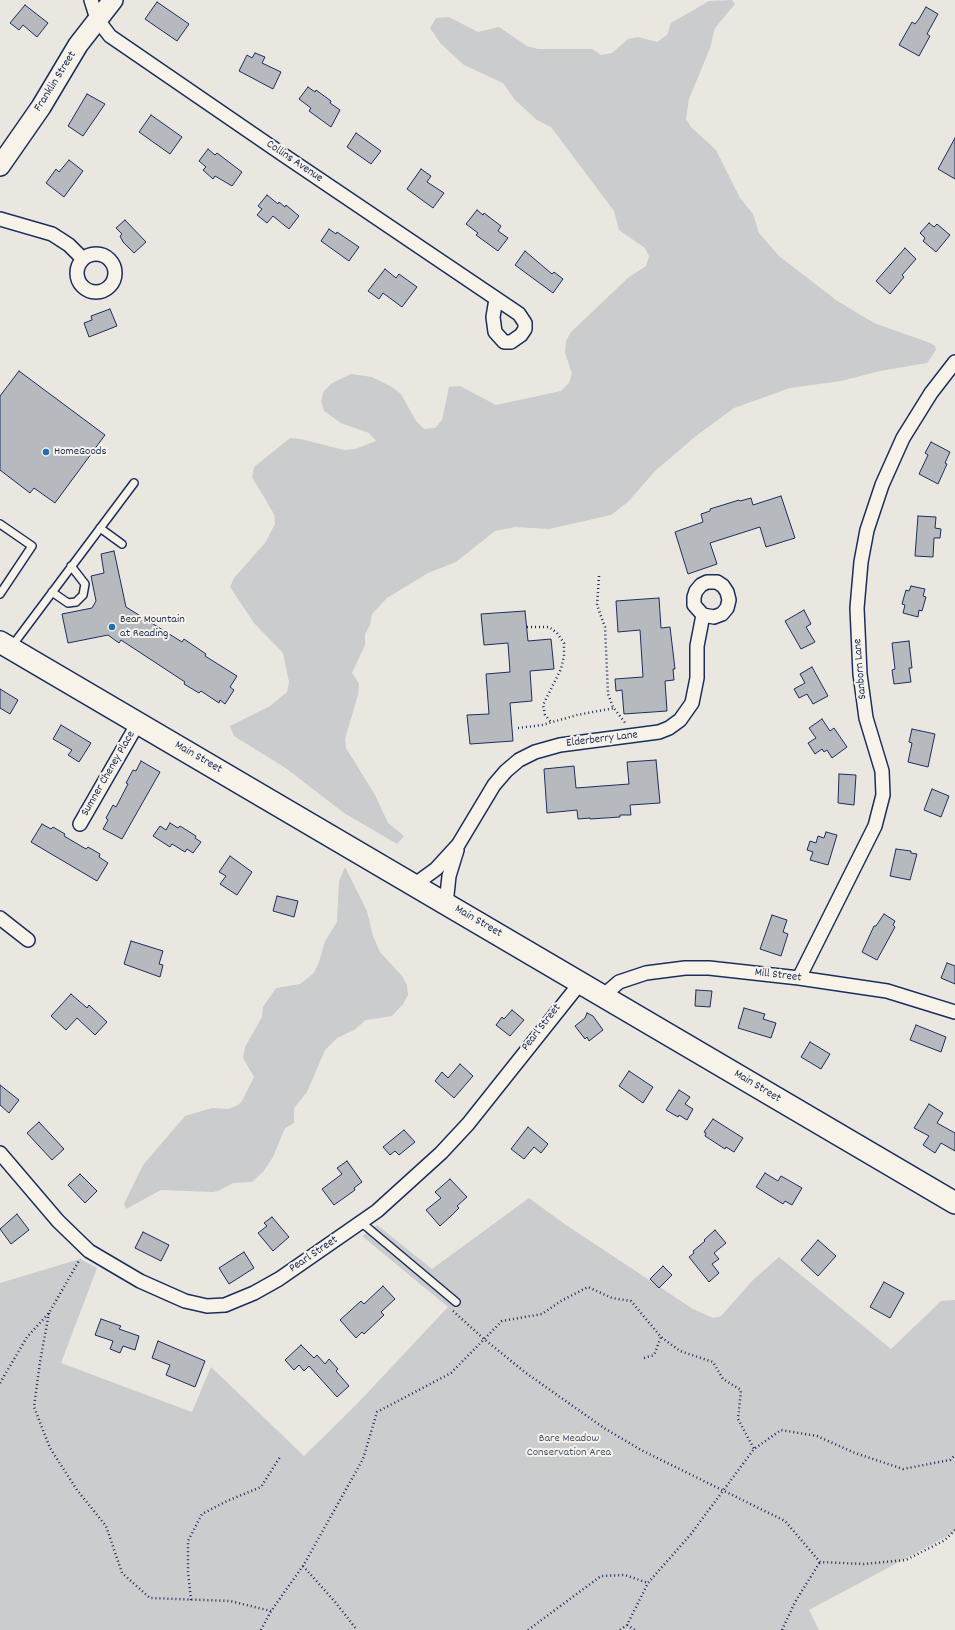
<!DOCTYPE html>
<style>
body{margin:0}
canvas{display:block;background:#eae7e0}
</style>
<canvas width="955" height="1630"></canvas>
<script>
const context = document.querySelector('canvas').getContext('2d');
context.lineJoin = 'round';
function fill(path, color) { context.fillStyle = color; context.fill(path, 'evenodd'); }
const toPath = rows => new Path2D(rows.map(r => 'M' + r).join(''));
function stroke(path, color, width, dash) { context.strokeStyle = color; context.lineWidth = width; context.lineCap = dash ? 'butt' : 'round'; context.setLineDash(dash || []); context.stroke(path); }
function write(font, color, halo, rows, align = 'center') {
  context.font = font + ' Dekko,sans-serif'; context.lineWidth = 4; context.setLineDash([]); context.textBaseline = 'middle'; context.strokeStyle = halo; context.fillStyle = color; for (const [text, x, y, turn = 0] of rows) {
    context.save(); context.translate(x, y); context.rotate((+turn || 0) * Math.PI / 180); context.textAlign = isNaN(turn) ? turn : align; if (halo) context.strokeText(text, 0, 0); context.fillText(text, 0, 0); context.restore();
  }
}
const green = toPath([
 [732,0,735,4,715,28,710,48,689,99,686,119,691,127,716,150,740,198,753,214,759,233,779,256,836,300,874,323,930,343,935,346,936,350,927,363,880,371,841,381,790,388,734,408,696,436,655,471,628,502,611,515,549,529,515,527,495,531,456,562,428,573,387,598,372,614,370,625,365,634,365,645,352,673,359,683,358,695,345,739,346,748,375,795,388,823,404,836,397,844,344,813,287,769,234,736,230,726,270,706,287,692,289,682,283,653,254,623,230,587,234,578,265,543,275,524,274,514,252,477,254,467,290,438,301,439,344,450,355,449,376,441,369,433,341,423,324,411,321,401,324,391,332,383,351,374,372,377,392,387,401,394,416,421,424,429,435,428,442,420,449,387,460,386,496,405,561,391,569,383,572,373,565,353,566,341,571,332,629,277,646,266,649,256,645,248,619,230,614,211,551,127,537,120,515,100,503,83,464,65,441,44,430,28,436,18,449,17,478,32,499,27,527,46,538,49,592,49,601,55,612,53,628,39,638,37,657,42,667,35,671,23,709,1],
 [345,867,367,911,373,936,380,952,402,976,407,985,408,995,403,1004,392,1016,366,1020,354,1030,337,1038,325,1050,307,1092,294,1108,294,1123,285,1128,273,1157,263,1172,252,1182,233,1183,218,1191,213,1192,161,1190,126,1209,124,1204,143,1165,185,1116,212,1108,228,1109,238,1105,242,1101,254,1077,243,1058,245,1047,262,1017,263,1007,276,988,300,984,314,973,319,962,325,941,337,922,339,881],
 [529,1198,566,1225,693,1309,713,1318,721,1316,753,1280,779,1257,891,1349,941,1301,955,1300,955,1532,809,1610,819,1630,0,1630,0,1283,80,1259,97,1268,61,1363,192,1412,211,1367,304,1456,356,1405,448,1307,362,1236,377,1225,432,1269]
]);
const building = toPath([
 [157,2,189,24,177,41,145,19,157,2],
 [25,5,48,23,37,37,23,25,19,30,10,23,25,5],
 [926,7,938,14,927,34,930,36,919,56,899,45,912,22,915,24,919,19,926,7],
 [255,53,265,57,262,63,281,72,273,89,239,71,247,55,252,58,255,53],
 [308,87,315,92,316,90,331,101,330,103,340,110,331,127,309,111,311,108,299,99,308,87],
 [87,94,105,104,83,136,68,126,87,94],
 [151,115,182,137,170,154,139,132,151,115],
 [356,133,381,151,371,164,347,147,356,133],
 [955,138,955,179,938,169,955,138],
 [208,149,215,155,217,153,242,172,232,186,215,176,213,179,203,170,206,167,199,161,208,149],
 [69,160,83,171,64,197,46,183,56,169,59,172,69,160],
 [421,169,431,176,427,182,444,193,433,208,407,189,421,169],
 [267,195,278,204,279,202,285,207,286,205,299,216,289,229,273,216,267,223,257,215,262,209,258,206,267,195],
 [477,210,483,215,484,213,501,226,498,231,508,238,498,251,476,235,478,233,466,224,477,210],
 [125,220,146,242,134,253,123,242,120,236,122,234,116,228,125,220],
 [929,223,934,227,937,224,950,235,936,252,923,241,925,238,920,233,929,223],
 [329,229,336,234,337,232,359,247,349,261,321,241,329,229],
 [905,248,916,259,902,275,904,277,890,294,876,281,905,248],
 [525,251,552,274,554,272,563,279,553,293,515,265,525,251],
 [385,269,396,278,399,274,417,287,402,307,383,293,379,299,368,291,385,269],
 [110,309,117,326,89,337,84,323,92,320,91,316,110,309],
 [19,371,105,435,55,503,34,488,30,493,0,470,0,396,19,371],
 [931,442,950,452,945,463,947,464,938,484,919,474,928,455,925,453,931,442],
 [781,496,795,538,766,547,760,527,710,543,717,564,688,574,675,532,703,522,701,514,710,511,710,509,739,500,740,501,751,498,753,505,781,496],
 [918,516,936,517,935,528,941,529,940,538,934,538,933,557,915,556,918,516],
 [114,551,126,607,182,642,184,639,206,654,205,656,237,676,230,687,234,690,225,704,220,700,219,703,201,691,199,693,184,684,185,682,121,640,119,643,108,635,68,643,62,614,92,608,96,601,91,576,104,573,101,554,114,551],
 [911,586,925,589,923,596,926,597,922,611,919,610,918,617,903,613,905,605,902,604,906,590,909,591,911,586],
 [659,598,661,628,670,627,675,669,673,669,674,680,665,681,667,711,624,714,622,690,616,691,615,679,643,677,640,630,618,632,616,601,659,598],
 [804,610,811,624,806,627,815,642,801,649,785,621,804,610],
 [525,611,528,641,551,639,554,669,530,671,532,701,510,703,513,741,470,744,467,715,489,714,486,674,510,672,508,643,484,645,481,614,525,611],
 [909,641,912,668,909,668,911,682,894,684,892,670,895,669,892,643,909,641],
 [812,667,828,696,813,704,807,694,799,698,794,689,805,683,800,674,812,667],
 [0,689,18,700,10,714,0,708,0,689],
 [822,719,830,731,834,728,847,747,832,758,827,750,824,752,822,749,815,754,808,743,816,738,809,728,822,719],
 [61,725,91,743,79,762,68,755,72,750,53,739,61,725],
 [912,729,935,734,928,767,908,762,912,743,909,742,912,729],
 [656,760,660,803,630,805,631,815,620,815,620,817,590,819,590,818,578,819,577,810,547,813,544,769,574,766,576,788,629,784,627,762,656,760],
 [141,761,160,772,122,839,103,829,108,820,106,818,113,805,116,807,128,784,126,783,133,770,136,771,141,761],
 [839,774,856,775,854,805,838,803,839,774],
 [932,789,949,796,941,817,924,810,932,789],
 [170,823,178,828,180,826,196,836,195,838,201,842,193,853,187,849,185,852,172,844,170,847,153,836,160,826,166,830,170,823],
 [42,824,51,829,53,827,65,834,64,836,86,849,88,847,100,854,99,857,108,863,97,881,31,842,42,824],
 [826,832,837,835,828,865,810,860,813,852,807,850,810,841,816,843,818,836,824,838,826,832],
 [896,849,911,851,911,853,917,854,910,880,890,876,896,849],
 [230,856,252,872,237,895,220,884,226,876,219,872,230,856],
 [277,896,298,901,294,917,273,911,277,896],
 [884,914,895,921,893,925,895,927,877,960,862,952,874,926,876,926,884,914],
 [772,915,787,920,783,932,788,934,781,956,760,949,772,915],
 [131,941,163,951,159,964,163,965,160,977,124,964,131,941],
 [947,963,955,966,955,984,941,978,947,963],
 [696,990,712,991,710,1007,695,1006,696,990],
 [71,994,87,1008,89,1005,107,1022,95,1035,77,1018,66,1030,51,1016,71,994],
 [744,1008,765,1014,763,1019,776,1023,771,1038,738,1028,744,1008],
 [512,1010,524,1020,510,1036,496,1025,502,1017,504,1019,512,1010],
 [587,1013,593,1016,603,1030,589,1041,587,1037,585,1039,575,1026,585,1018,587,1013],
 [916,1025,946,1037,941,1052,910,1040,916,1025],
 [810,1042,830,1054,821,1069,801,1057,810,1042],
 [460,1064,473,1076,454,1098,435,1081,442,1072,448,1078,460,1064],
 [629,1071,653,1087,643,1103,619,1086,629,1071],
 [0,1085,19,1100,9,1113,0,1105,0,1085],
 [679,1090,690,1097,685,1104,693,1109,687,1120,679,1115,678,1117,666,1110,679,1090],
 [929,1104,943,1113,937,1123,955,1133,955,1151,941,1143,935,1153,923,1145,929,1136,914,1128,929,1104],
 [713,1119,743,1138,734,1152,726,1147,725,1149,705,1136,706,1133,704,1132,713,1119],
 [39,1122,64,1149,52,1160,27,1133,39,1122],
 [528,1127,548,1144,541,1153,534,1147,524,1159,511,1149,528,1127],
 [404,1130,415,1142,399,1155,395,1151,390,1155,383,1147,404,1130],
 [347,1161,362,1182,354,1188,355,1190,334,1205,322,1189,342,1174,337,1168,347,1161],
 [765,1173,778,1181,781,1176,802,1188,792,1205,785,1201,783,1204,756,1187,765,1173],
 [80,1174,97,1191,85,1203,68,1185,80,1174],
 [450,1179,467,1197,457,1206,459,1208,452,1215,440,1226,426,1210,441,1198,435,1192,450,1179],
 [17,1214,29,1230,11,1244,0,1229,17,1214],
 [272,1217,289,1237,273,1251,258,1233,267,1226,264,1223,272,1217],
 [715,1230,726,1243,714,1253,719,1259,712,1264,719,1273,709,1282,689,1257,694,1253,693,1251,705,1241,704,1240,715,1230],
 [143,1232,169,1245,161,1261,135,1248,143,1232],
 [818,1240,836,1256,818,1276,801,1260,818,1240],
 [244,1252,254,1268,229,1284,219,1268,244,1252],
 [663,1266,672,1275,659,1288,650,1279,663,1266],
 [884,1282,904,1293,890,1318,870,1307,884,1282],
 [383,1286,395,1299,381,1312,384,1315,364,1334,362,1332,356,1338,340,1320,361,1301,364,1304,383,1286],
 [101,1319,121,1326,119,1329,139,1336,135,1350,123,1346,120,1353,110,1349,113,1341,95,1335,101,1319],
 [158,1341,205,1361,195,1387,166,1375,170,1365,152,1358,158,1341],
 [301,1345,314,1358,317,1355,325,1364,329,1359,338,1369,336,1371,349,1386,337,1397,309,1366,304,1371,299,1365,294,1370,285,1360,301,1345]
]);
const path = toPath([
 [599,576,597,605,605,627,608,694,613,707,626,724],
 [527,627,549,627,557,633,564,643,564,656,561,669,543,705,545,715,551,722],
 [518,728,542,725,577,715,614,708],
 [453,1311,484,1339,526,1373,604,1428,641,1450,785,1521,820,1562,864,1564,906,1560,945,1540,955,1530],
 [49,1313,40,1362,34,1407,50,1448,77,1490,106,1526,122,1573,150,1598,230,1601,271,1611],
 [644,1358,654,1355,661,1337],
 [0,1383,27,1337,49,1313,80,1259],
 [303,1566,336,1603,357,1630],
 [191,1600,188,1572,188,1541,202,1514,227,1501,261,1487,280,1457],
 [627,1625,635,1630],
 [261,1630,271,1611,303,1566,363,1459,377,1412,451,1373,502,1321,542,1314,561,1301,588,1287,612,1298,631,1301,661,1337,680,1351,713,1362,723,1379,741,1390,738,1419,754,1449],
 [528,1630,601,1576,625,1575,648,1583],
 [620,1630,627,1625,648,1583,691,1534,754,1449,781,1430,817,1436,855,1453,903,1469,950,1460,955,1455],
 [782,1630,795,1602,820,1562]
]);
const lane = toPath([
 [0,524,32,546,0,594],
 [100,528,122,544],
 [52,592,68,603,76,602,83,595,85,584,71,566],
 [12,646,134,483],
 [362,1223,456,1302]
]);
const street = toPath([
 [91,0,97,19,110,36,282,154,519,314,525,323,525,329,521,335,511,342,504,342,495,332,493,317,496,299],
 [0,219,52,234,69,245,83,259],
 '77 273a19 19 0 1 1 38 0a19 19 0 1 1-38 0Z',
 [80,824,138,723],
 [414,885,436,869,458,845,494,785,506,771,519,760,535,752,560,745,659,732,669,728,680,720,692,703,697,678,697,646,703,615,694,605,694,597,696,591,701,585,707,582,717,582,723,586,727,592,729,600,727,608,722,614,714,617,703,615],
 [446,904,449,876,457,850],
 [0,918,28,940],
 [799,978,875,826,883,795,882,771,866,718,860,674,857,608,861,562,867,530,882,485,903,438,931,393,955,362],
 [604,995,619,982,646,973,685,968,709,968,799,978,887,991,955,1012],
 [0,1153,58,1221,89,1251,140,1281,185,1301,207,1306,225,1305,254,1293,279,1279,377,1211,441,1153,468,1124,581,982]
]);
const secondary = toPath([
 [0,166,41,107,78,45,113,0]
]);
const primary = toPath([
 [0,642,955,1203]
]);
const markers = [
 [46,452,4,"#1f6fb2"],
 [112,627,4,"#1f6fb2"]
];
const streetNames = [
 ["Franklin Street",56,82,-58],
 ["Collins Avenue",294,162,34],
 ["Sanborn Lane",861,669,-95],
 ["Elderberry Lane",602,740,-7],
 ["Main Street",198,758,30],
 ["Sumner Cheney Place",109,774,-60],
 ["Main Street",478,922,30],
 ["Mill Street",778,976,7],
 ["Pearl Street",542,1028,-52],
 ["Main Street",757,1087,31],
 ["Pearl Street",314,1255,-34]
];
const poiNames = [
 ["HomeGoods",54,452],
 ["Bear Mountain",120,620],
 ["at Reading",120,634]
];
const parkNames = [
 ["Bare Meadow",569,1439],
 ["Conservation Area",569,1453]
];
fill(green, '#cbcccd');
fill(building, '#b6babf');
stroke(building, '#1b2f5e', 1);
stroke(lane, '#1b2f5e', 10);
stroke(street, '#1b2f5e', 16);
stroke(secondary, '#1b2f5e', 22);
stroke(primary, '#1b2f5e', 24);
stroke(path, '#1b2f5e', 2.5, [1, 3]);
stroke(lane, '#f7f3e8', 7);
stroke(street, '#f7f3e8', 13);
stroke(secondary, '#f7f3e8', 19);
stroke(primary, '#f7f3e8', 21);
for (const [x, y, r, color] of markers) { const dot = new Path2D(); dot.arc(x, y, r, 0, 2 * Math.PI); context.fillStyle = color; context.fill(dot); stroke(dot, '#f7f3e8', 1.5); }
write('12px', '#1b2f5e', '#f7f3e8', streetNames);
write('12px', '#1b2f5e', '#f7f3e8', poiNames, 'left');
write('12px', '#47567a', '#f7f3e8', parkNames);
</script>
